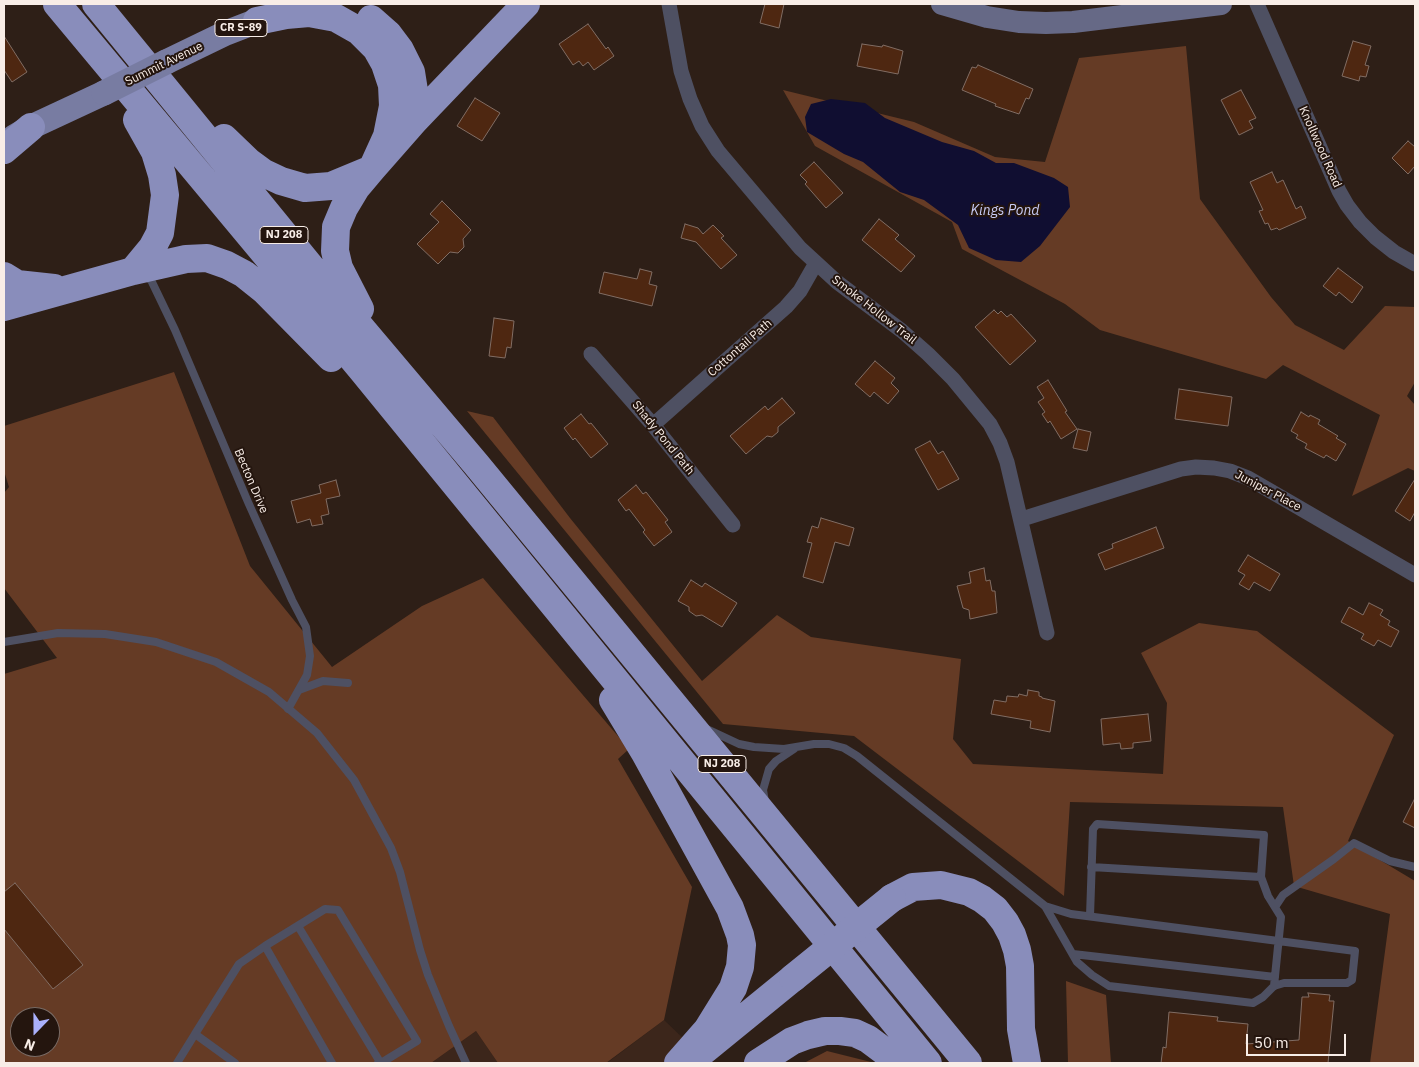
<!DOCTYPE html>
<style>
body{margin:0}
#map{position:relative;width:1419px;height:1067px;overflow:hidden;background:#2e1f17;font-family:"IBM Plex Sans",sans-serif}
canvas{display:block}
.frame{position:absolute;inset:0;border:5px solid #f8ede7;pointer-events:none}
.north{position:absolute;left:10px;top:1007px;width:50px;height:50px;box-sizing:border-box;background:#24150e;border:1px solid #796b65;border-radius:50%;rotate:202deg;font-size:14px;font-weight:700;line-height:20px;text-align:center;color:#f8ede7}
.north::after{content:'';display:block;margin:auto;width:18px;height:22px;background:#aab0fb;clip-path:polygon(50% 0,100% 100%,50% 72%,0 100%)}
.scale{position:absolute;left:1246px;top:1034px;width:100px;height:22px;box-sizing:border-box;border:2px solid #f8ede7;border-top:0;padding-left:6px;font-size:15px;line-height:18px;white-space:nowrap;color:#f8ede7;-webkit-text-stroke:4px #24150e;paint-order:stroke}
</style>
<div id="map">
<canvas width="1419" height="1067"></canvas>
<div class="frame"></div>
<div class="north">N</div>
<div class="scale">50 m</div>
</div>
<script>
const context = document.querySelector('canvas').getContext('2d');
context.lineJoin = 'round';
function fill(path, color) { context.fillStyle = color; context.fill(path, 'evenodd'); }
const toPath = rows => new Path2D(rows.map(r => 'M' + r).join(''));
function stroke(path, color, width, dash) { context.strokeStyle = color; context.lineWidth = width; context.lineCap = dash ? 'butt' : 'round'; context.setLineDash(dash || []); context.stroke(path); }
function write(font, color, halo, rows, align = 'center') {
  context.font = font + ' "IBM Plex Sans",sans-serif'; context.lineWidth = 4; context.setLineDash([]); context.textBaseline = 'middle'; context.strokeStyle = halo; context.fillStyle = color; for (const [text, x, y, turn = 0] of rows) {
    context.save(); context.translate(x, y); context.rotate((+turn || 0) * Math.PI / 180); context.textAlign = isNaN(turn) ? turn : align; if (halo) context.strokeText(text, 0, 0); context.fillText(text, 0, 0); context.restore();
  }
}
const built = toPath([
 [664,1020,709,1063,607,1063],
 [476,1031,498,1063,431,1063]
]);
const forest = toPath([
 [1186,46,1200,199,1271,297,1295,325,1344,350,1385,306,1415,307,1415,382,1407,396,1415,405,1415,471,1408,468,1352,496,1380,415,1283,365,1266,379,1100,330,1065,304,962,249,952,222,815,146,783,90,914,122,995,157,1045,162,1079,58],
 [174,372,250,566,332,667,422,606,483,578,629,749,618,759,692,887,664,1020,606,1063,498,1063,476,1031,431,1063,4,1063,4,674,57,658,4,588,4,493,9,487,4,471,4,426],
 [20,1017,50,1017,50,1047,20,1047],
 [467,411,493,417,570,518,702,681,777,615,811,637,961,659,953,739,973,764,1163,774,1167,703,1141,653,1199,623,1257,631,1394,735,1348,841,1415,881,1415,1063,1370,1063,1390,914,1294,886,1283,807,1070,802,1064,896,854,736,723,724],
 [1066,981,1106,995,1111,1063,1068,1063],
 [827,1051,871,1062,871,1063,804,1063]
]);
const water = toPath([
 [831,99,865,103,885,118,942,142,974,151,996,163,1014,163,1054,178,1068,187,1070,207,1040,246,1021,262,996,260,969,248,958,225,924,200,900,192,863,162,844,154,807,132,805,117,811,104]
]);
const building = toPath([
 [765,4,784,4,779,28,760,23,765,4],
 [588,24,606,49,608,47,614,56,594,70,588,62,583,66,579,61,573,65,559,44,588,24],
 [4,36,27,72,12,82,4,70,4,36],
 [1353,41,1371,46,1365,65,1369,66,1366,77,1360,76,1359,81,1342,76,1353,41],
 [862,44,882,47,883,45,903,51,898,74,857,66,862,44],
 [978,65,1033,89,1029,99,1026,98,1019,114,995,106,996,104,962,90,972,67,976,68,978,65],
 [1241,90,1256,118,1249,121,1253,128,1239,135,1221,100,1241,90],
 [475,98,500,113,482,141,457,126,475,98],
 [1408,141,1415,147,1415,166,1408,174,1392,158,1408,141],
 [814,162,843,193,826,208,805,184,807,182,800,175,814,162],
 [1272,172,1277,183,1283,180,1296,209,1301,206,1306,218,1279,230,1277,228,1271,230,1268,223,1265,224,1259,211,1263,210,1250,182,1272,172],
 [442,201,471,230,463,239,464,247,458,253,450,252,438,264,417,244,439,222,430,214,442,201],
 [879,219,899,235,895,239,915,256,901,272,862,240,879,219],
 [685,224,698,228,703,234,713,225,724,236,721,238,737,255,721,269,696,242,681,238,685,224],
 [1338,268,1363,287,1352,303,1339,292,1336,296,1323,286,1338,268],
 [640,269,652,272,649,284,657,286,652,306,599,293,604,272,637,279,640,269],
 [994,310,998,314,1001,311,1007,317,1011,314,1036,341,1010,365,975,327,994,310],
 [494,318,514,321,511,348,507,347,505,358,489,356,494,318],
 [875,361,895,378,891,383,899,391,888,404,874,392,870,397,855,384,875,361],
 [1048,380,1067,411,1065,412,1077,429,1061,439,1050,421,1048,423,1042,414,1045,412,1038,402,1044,398,1037,387,1048,380],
 [1179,389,1232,397,1228,426,1175,419,1179,389],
 [782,398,795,413,778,427,778,432,772,437,767,436,746,454,730,436,765,406,768,410,782,398],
 [1301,412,1309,417,1310,415,1320,420,1318,424,1338,436,1336,438,1346,444,1336,461,1326,455,1324,458,1305,448,1307,444,1296,438,1298,435,1291,431,1301,412],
 [581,414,589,424,591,423,608,444,591,458,575,438,573,440,564,428,581,414],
 [1078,429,1091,432,1087,451,1073,448,1078,429],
 [930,441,938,454,943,451,959,479,938,490,915,449,930,441],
 [1415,479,1415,512,1410,521,1395,511,1415,479],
 [336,480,340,496,326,499,329,514,321,516,323,524,312,526,310,519,297,523,291,501,321,493,319,485,336,480],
 [636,485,643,494,646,492,668,520,665,522,672,532,654,546,643,532,645,530,629,509,626,511,618,500,636,485],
 [821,518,854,528,849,546,835,542,823,583,803,577,812,543,807,542,812,526,818,528,821,518],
 [1156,527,1164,548,1105,570,1098,554,1113,548,1112,544,1156,527],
 [1248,555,1280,574,1270,591,1254,582,1249,590,1239,584,1245,575,1238,571,1248,555],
 [984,568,986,581,990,580,992,591,995,591,997,613,970,619,969,610,963,608,957,586,971,583,969,572,984,568],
 [691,580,702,587,705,583,737,603,722,627,702,615,696,616,689,611,689,607,678,601,691,580],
 [1369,603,1383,610,1380,615,1390,621,1388,625,1399,631,1391,647,1378,640,1374,646,1361,639,1364,634,1341,622,1349,607,1363,615,1369,603],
 [1028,690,1039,692,1039,696,1042,697,1042,698,1055,701,1050,732,1030,728,1031,721,991,714,994,700,1006,702,1007,696,1018,697,1019,694,1027,696,1028,690],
 [1148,714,1151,741,1133,743,1133,748,1121,749,1120,743,1103,745,1101,719,1148,714],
 [1415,798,1415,828,1403,822,1415,798],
 [15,883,83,965,53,989,4,929,4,892,15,883],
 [1308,993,1330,995,1329,1001,1334,1001,1328,1063,1161,1063,1163,1047,1166,1048,1169,1012,1218,1017,1217,1021,1248,1024,1246,1044,1299,1040,1302,997,1309,997,1308,993]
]);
const lane = toPath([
 [144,276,151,280,175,330,248,502,292,600,306,627,310,656,307,675,288,709],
 [4,642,58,633,105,634,156,642,216,662,269,692,317,733,354,780,391,848,400,872,420,950,428,975,449,1026,466,1063],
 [299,690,323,681,348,683],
 [707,729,739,744,754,747,784,749,814,744,829,744,844,748,857,756,1045,906,1077,962,1092,975,1109,986,1253,1003,1263,997,1274,986,1284,983,1347,983,1352,980,1355,951,1071,914,1045,906],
 [765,802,763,790,769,769,776,761,794,749],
 [1091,867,1261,877],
 [1275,907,1283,895,1334,859,1354,843,1390,861,1415,867],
 [1090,916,1093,829,1097,824,1264,835,1261,877,1268,896,1281,917,1274,986],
 [298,926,380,1062,378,1063],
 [265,946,332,1063],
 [1073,954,1275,977],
 [177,1063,195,1034],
 [235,1063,195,1034,239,964,265,946,325,909,338,910,417,1041,381,1063]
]);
const street = toPath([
 [669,4,681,71,690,99,702,126,718,151,800,248,837,282,902,331,928,354,953,379,990,424,1000,443,1007,462,1047,633],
 [1257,4,1339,191,1347,205,1360,222,1375,237,1394,252,1415,264],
 [591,354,653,425,733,525],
 [653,425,786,307,800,291,816,263],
 [1022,519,1181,469,1196,467,1214,468,1230,471,1248,478,1415,575]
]);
const secondary = toPath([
 [942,4,987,17,1019,22,1046,23,1073,22,1221,4]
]);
const primary = toPath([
 [166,62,226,33,257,21,277,16],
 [14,137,31,127,104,93]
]);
const highway = toPath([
 [57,4,362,370,928,1063],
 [96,4,346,310,476,464,968,1063],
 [371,19,388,34,400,50,411,72,414,91,415,120],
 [224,138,249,162,264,173,281,181,305,188,331,186,372,169,387,136,393,106,392,85,385,64,376,48,359,31,336,18,309,13,286,15,257,21],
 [4,150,31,127],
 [133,271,152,248,160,233,165,195,162,175,155,152,137,120],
 [4,276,17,284,54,288],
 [4,307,133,271,186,259,207,258,227,265,244,274,264,290,331,358],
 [360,309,339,268,335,251,336,227,344,208,356,188,372,169,415,120,526,4],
 [613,700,645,753,730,908,740,935,742,945,740,967,733,988,707,1030,678,1063],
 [892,898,913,887,941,885,969,892,982,899,995,909,1005,922,1012,935,1017,950,1020,966,1021,1029,1027,1063],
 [701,1053,793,978],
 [758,1063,792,1041,808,1035,825,1031,840,1031,855,1033,868,1039,900,1063]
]);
const primaryBridge = toPath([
 [104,93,166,62]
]);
const highwayBridge = toPath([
 [793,978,892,898]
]);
const shields = [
 [241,28,52],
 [284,235,48],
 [722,764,48]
];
const shieldNames = [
 ["CR S-89",241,28],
 ["NJ 208",284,235],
 ["NJ 208",722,764]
];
const streetNames = [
 ["Summit Avenue",164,64,-26],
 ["Knollwood Road",1320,147,66],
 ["Smoke Hollow Trail",874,310,38],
 ["Cottontail Path",740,348,-41],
 ["Shady Pond Path",663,438,51],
 ["Becton Drive",251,481,67],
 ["Juniper Place",1268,491,28]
];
const waterNames = [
 ["Kings Pond",1005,211]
];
fill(built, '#3c261b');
fill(forest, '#653b25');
fill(water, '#100e31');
fill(building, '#4e2711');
stroke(building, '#816d64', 1);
stroke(lane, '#4e5062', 8);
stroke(street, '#4e5062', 15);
stroke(secondary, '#666986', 22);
stroke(primary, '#787ca2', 25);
stroke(highway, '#898dbb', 28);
stroke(primaryBridge, '#787ca2', 25);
stroke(highwayBridge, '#898dbb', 28);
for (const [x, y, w] of shields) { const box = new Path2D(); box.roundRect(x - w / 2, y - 8.5, w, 17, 4); context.fillStyle = '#24150e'; context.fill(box); stroke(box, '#f8ede7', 1); }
write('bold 11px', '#f8ede7', null, shieldNames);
write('12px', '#f8ede7', '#24150e', streetNames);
write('italic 14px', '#c7cbf5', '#24150e', waterNames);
</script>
